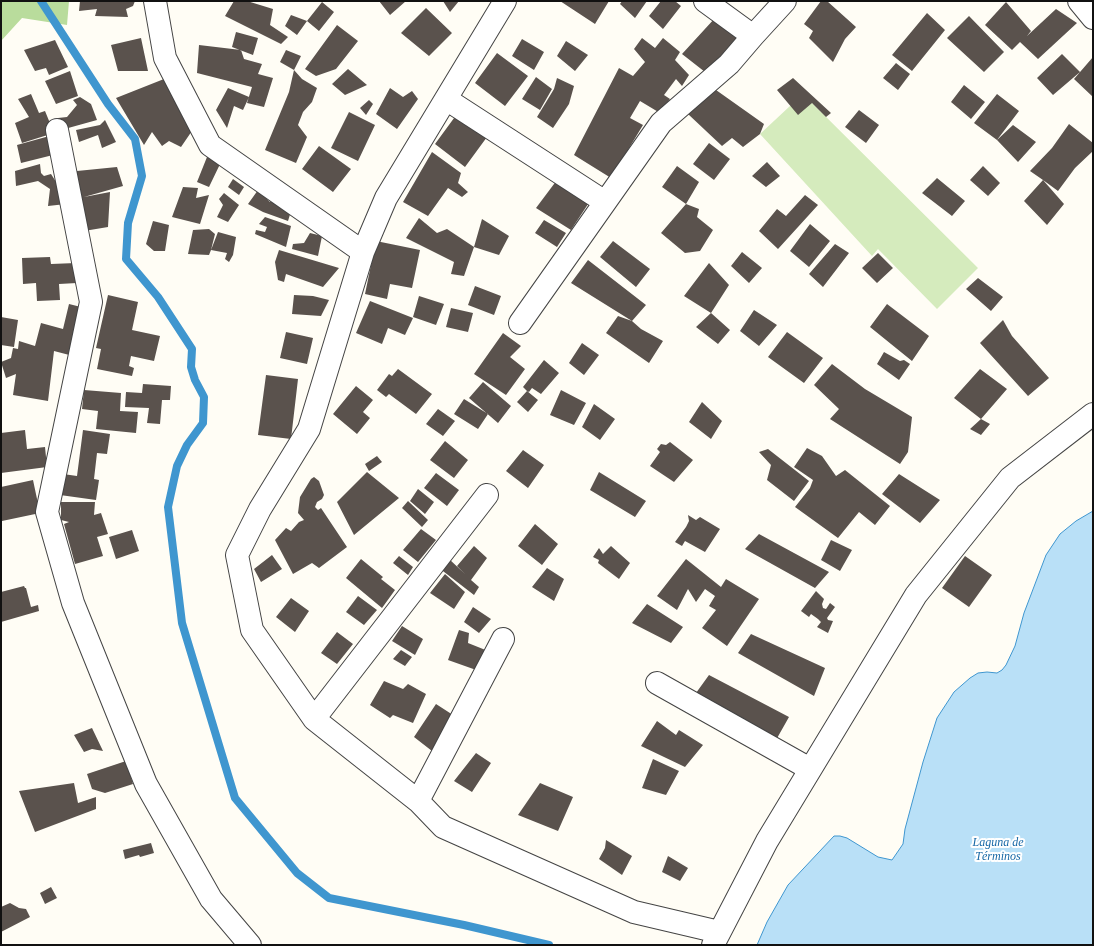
<!DOCTYPE html>
<meta charset="utf-8">
<style>
body{margin:0}
#map{position:relative;width:1094px;height:946px;overflow:hidden;background:#fffdf5;font-family:"Times New Roman",serif}
canvas{display:block}
.frame{position:absolute;inset:0;border:2px solid #111;pointer-events:none}
</style>
<div id="map">
<canvas width="1094" height="946"></canvas>
<div class="frame"></div>
</div>
<script>
const context = document.querySelector('canvas').getContext('2d');
context.lineJoin = 'round';
function fill(path, color) { context.fillStyle = color; context.fill(path, 'evenodd'); }
const toPath = rows => new Path2D(rows.map(r => 'M' + r).join(''));
function stroke(path, color, width, dash) { context.strokeStyle = color; context.lineWidth = width; context.lineCap = dash ? 'butt' : 'round'; context.setLineDash(dash || []); context.stroke(path); }
function write(font, color, halo, rows, align = 'center') {
  context.font = font + ' "Times New Roman",serif'; context.lineWidth = 4; context.setLineDash([]); context.textBaseline = 'middle'; context.strokeStyle = halo; context.fillStyle = color; for (const [text, x, y, turn = 0] of rows) {
    context.save(); context.translate(x, y); context.rotate((+turn || 0) * Math.PI / 180); context.textAlign = isNaN(turn) ? turn : align; if (halo) context.strokeText(text, 0, 0); context.fillText(text, 0, 0); context.restore();
  }
}
const green = toPath([
 [812,103,978,268,937,309,878,249,872,256,760,134,790,106]
]);
const forest = toPath([
 [1,1,69,1,67,25,22,18,1,41]
]);
const water = toPath([
 [1093,511,1093,945,757,945,767,922,788,885,834,836,840,836,847,838,878,857,892,860,903,844,905,829,923,762,937,718,954,692,970,678,978,673,987,672,997,673,1002,670,1006,665,1015,646,1024,613,1046,555,1060,534,1076,521,1093,511]
]);
const stream = toPath([
 [41,1,108,104,135,139,142,176,128,223,126,259,158,297,192,349,191,367,195,380,204,397,203,423,187,445,177,466,168,507,182,623,235,798,297,873,329,898,464,925,549,945]
]);
const building = toPath([
 [80,1,135,1,133,6,126,9,128,17,95,16,97,9,79,11],
 [234,1,247,1,273,9,270,25,288,37,281,44,225,16],
 [379,1,406,1,390,15],
 [443,1,459,1,450,12],
 [560,1,609,1,595,24],
 [622,1,647,1,635,18,620,4],
 [661,1,675,1,681,6,663,29,649,16],
 [821,1,827,1,856,27,845,39,833,62,809,38,813,31,804,24],
 [322,2,334,12,319,31,307,21],
 [1006,2,1031,31,1027,36,1056,9,1077,23,1038,59,1020,42,1012,50,985,25],
 [426,8,452,33,429,56,401,33],
 [927,13,945,30,912,71,892,55],
 [291,15,307,21,297,35,285,26],
 [969,16,1004,52,984,72,947,38],
 [715,18,739,41,705,72,682,54],
 [337,25,358,41,336,69,316,76,305,69],
 [236,32,258,38,253,55,232,47],
 [141,38,148,71,118,71,111,45],
 [642,38,655,48,663,38,680,52,675,60,689,75,682,86,676,79,664,95,670,99,660,113,640,101,630,118,643,125,611,178,574,155,619,68,633,76,645,62,634,49],
 [522,39,544,52,534,70,512,56],
 [55,40,68,67,49,75,46,68,35,71,24,50],
 [566,41,588,55,575,71,557,56],
 [199,45,241,50,244,59,262,64,258,74,273,78,264,107,247,103,252,87,197,73],
 [286,50,301,56,294,70,280,62],
 [497,53,528,76,505,106,475,83],
 [1062,54,1080,72,1053,95,1037,78],
 [1093,57,1093,97,1074,79],
 [896,63,910,74,898,90,883,78],
 [348,69,367,85,345,95,332,84],
 [294,70,302,79,317,88,312,102,303,112,298,125,307,137,296,163,265,150,289,92],
 [70,71,78,96,56,104,45,81],
 [536,77,552,89,540,110,522,99],
 [557,78,574,86,569,104,553,128,537,117,554,89],
 [793,78,831,113,826,117,812,103,798,115,777,90],
 [164,79,196,125,181,147,169,141,162,146,152,132,144,145,116,98],
 [964,85,985,102,971,119,951,102],
 [228,88,249,97,243,110,234,106,227,128,216,110],
 [390,88,403,97,412,91,418,99,397,129,376,114],
 [716,90,764,124,760,134,743,147,732,138,722,146,688,114],
 [31,94,39,113,45,111,54,133,22,143,15,123,29,117,18,99],
 [997,94,1019,111,997,140,1013,125,1036,142,1018,162,997,140,974,123],
 [80,97,91,104,97,120,61,130,58,118,67,117,77,105,73,100],
 [369,100,373,104,366,115,360,108],
 [859,110,879,125,866,143,845,127],
 [349,112,375,125,358,161,331,148],
 [457,114,487,137,465,167,435,144],
 [105,120,116,142,102,148,98,135,79,142,76,130,100,125],
 [1069,124,1093,143,1093,151,1075,168,1058,191,1043,180,1064,204,1047,225,1024,201,1043,180,1030,171,1052,148],
 [53,135,57,154,21,163,17,145],
 [709,143,730,159,714,180,693,164],
 [319,146,351,169,333,192,302,169],
 [432,152,461,173,458,183,468,192,462,197,448,188,428,216,403,202],
 [207,157,221,162,209,187,197,182],
 [767,162,780,176,766,187,752,176],
 [68,163,77,171,117,167,123,186,84,197,110,192,108,227,84,231],
 [40,164,41,173,44,176,51,174,58,185,66,204,48,206,50,189,38,181,16,186,15,171],
 [677,166,699,182,686,204,662,187],
 [983,166,1000,183,988,196,970,180],
 [560,176,592,198,571,230,536,208],
 [937,178,965,201,952,216,922,193],
 [233,179,244,187,239,195,228,187],
 [183,187,198,188,196,198,209,195,200,224,172,217],
 [258,190,270,202,276,196,292,208,288,221,263,212,248,204],
 [224,193,239,205,228,222,217,217,223,205,219,199],
 [805,195,818,205,778,249,759,231,777,209,786,216],
 [686,204,699,209,697,217,713,230,700,251,685,253,661,233],
 [265,217,291,226,286,247,255,234,256,230,265,232,267,227,259,224],
 [419,218,437,233,447,229,474,247,482,219,509,236,499,255,474,247,464,276,451,274,454,262,406,238],
 [544,220,566,233,557,247,535,233],
 [153,221,169,225,165,251,154,251,146,244],
 [810,224,830,241,809,267,790,251],
 [209,229,215,234,211,250,218,232,236,237,233,255,229,262,225,259,227,253,211,250,209,255,188,254,193,230],
 [310,233,322,236,318,256,292,249,293,244,304,243],
 [376,241,420,250,412,288,390,284,387,299,365,294],
 [613,241,650,269,636,287,600,257],
 [835,244,849,253,823,287,809,274],
 [279,250,339,268,323,287,286,274,284,282,278,280,275,262],
 [742,252,762,268,749,283,731,266],
 [878,253,893,268,877,283,862,268],
 [50,257,51,264,76,263,77,283,59,284,60,300,37,301,36,283,23,284,22,258],
 [588,260,646,305,632,321,571,283],
 [709,263,729,285,711,313,684,296],
 [978,278,1003,297,991,311,966,289],
 [475,286,501,296,494,315,468,305],
 [108,295,138,302,132,330,160,336,154,361,131,356,129,366,134,368,132,376,97,369,101,349,96,348],
 [294,295,313,296,329,300,321,316,292,314],
 [419,296,444,304,436,325,413,317],
 [370,301,413,318,405,335,388,328,382,344,356,333],
 [69,304,89,309,77,357,54,351,48,401,13,395,16,374,6,378,1,362,11,358,13,348,18,349,19,341,35,346,41,323,63,329],
 [887,304,929,336,912,361,870,327],
 [451,308,473,313,468,332,446,327],
 [754,310,777,325,759,346,740,331],
 [711,313,730,330,718,344,696,327],
 [618,316,632,321,641,329,663,341,649,363,606,333],
 [1,317,18,320,14,347,1,345],
 [1003,320,1012,336,1049,378,1028,396,980,343],
 [286,332,313,338,307,364,280,358],
 [787,332,823,358,804,383,768,357],
 [503,333,521,346,510,357,525,369,506,395,474,374],
 [582,343,599,355,584,375,569,363],
 [884,352,900,361,904,360,910,364,899,380,877,364],
 [544,360,559,373,541,394,532,388,529,392,527,391,538,400,528,412,517,402,527,391,523,387],
 [832,364,865,389,912,417,908,452,900,464,830,419,839,409,814,385],
 [398,369,432,394,416,414,389,394,386,397,377,390,389,374,392,376],
 [980,369,1007,389,981,419,954,398],
 [266,375,298,379,291,439,258,435],
 [483,382,511,406,498,423,469,398],
 [143,384,171,386,170,400,162,400,160,424,147,423,149,408,125,407,126,392,142,393],
 [356,386,373,400,363,412,370,418,357,434,333,414],
 [84,390,121,393,120,411,138,412,136,433,96,429,98,411,82,409],
 [561,390,586,403,574,425,550,415],
 [464,399,488,414,478,429,454,414],
 [702,402,722,421,711,439,689,422],
 [594,404,615,419,600,440,582,427],
 [438,409,455,421,443,436,426,424],
 [981,419,990,424,981,435,970,429],
 [25,430,27,449,45,447,47,467,1,473,1,433],
 [83,430,110,434,107,454,97,453,94,479,99,480,96,500,60,495,63,474,77,476],
 [445,441,468,460,454,478,430,460],
 [670,442,693,460,674,482,650,466,660,452,657,449,661,444,666,445],
 [807,448,822,456,836,476,845,470,890,506,875,525,859,512,838,538,795,507,810,488,813,480,794,467],
 [768,449,809,481,794,501,767,480,771,465,759,452],
 [523,450,544,465,528,488,506,471],
 [377,456,382,462,369,471,365,464],
 [367,472,399,498,354,535,337,502],
 [599,472,646,501,635,517,590,490],
 [436,473,459,490,447,506,424,488],
 [899,474,940,500,920,523,882,494],
 [314,477,319,481,324,495,322,499,317,502,315,507,318,510,321,508,347,547,319,568,312,563,293,574,275,540,286,528,291,531,299,522,304,520,298,513,300,497,311,479],
 [33,480,40,513,2,521,1,487],
 [418,489,434,502,425,514,410,501],
 [408,501,428,520,422,527,402,508],
 [61,502,95,502,94,515,101,513,108,534,97,537,103,556,75,564,64,524,69,522,61,520],
 [688,515,696,520,700,517,720,529,705,552,685,541,682,546,675,542,686,527,689,521],
 [535,524,558,544,542,565,518,546],
 [421,529,436,540,418,562,403,550],
 [132,530,139,551,116,559,109,537],
 [759,534,829,572,815,588,745,549],
 [831,540,852,550,840,571,821,560],
 [474,546,487,558,471,580,479,587,474,595,439,568,448,558,466,575,457,566],
 [611,546,630,563,619,579,598,563,599,560,593,557,599,548,603,554],
 [272,555,282,569,261,582,254,569],
 [399,556,413,567,408,575,393,563],
 [965,556,992,575,969,607,942,588],
 [361,559,383,577,381,579,395,590,382,608,346,578],
 [686,559,721,587,726,579,759,599,727,646,702,628,716,610,709,606,715,596,705,589,696,602,688,589,677,610,657,596],
 [547,568,564,579,554,601,532,587],
 [445,574,465,592,454,609,430,593],
 [24,586,25,588,26,588,31,607,38,605,39,611,1,622,1,592],
 [816,591,824,599,822,604,823,608,826,609,830,603,835,607,827,618,828,620,833,621,828,633,817,627,821,622,818,619,811,614,809,617,801,611],
 [358,596,377,610,364,625,346,612],
 [291,598,309,611,295,632,276,617],
 [647,604,683,627,671,643,632,623],
 [473,607,491,619,479,633,464,622],
 [402,626,423,639,415,655,392,641],
 [459,630,469,633,468,643,488,651,479,671,448,660],
 [337,632,353,644,337,664,321,653],
 [751,634,825,668,814,696,738,653],
 [401,650,412,657,405,666,393,659],
 [709,675,789,717,776,740,696,693],
 [384,681,403,689,408,684,426,694,413,723,393,715,390,718,370,705],
 [436,704,453,715,432,751,414,737],
 [657,721,676,735,679,730,703,745,685,767,641,746],
 [92,728,103,751,92,749,84,752,74,735],
 [476,753,491,763,472,792,454,781],
 [653,759,679,771,666,795,642,788],
 [126,761,133,784,105,793,92,789,87,774],
 [74,783,78,803,96,797,96,809,35,832,19,791],
 [540,783,573,797,558,831,518,815],
 [606,840,632,856,622,875,599,859,605,848],
 [151,843,154,853,140,857,139,855,125,859,123,850],
 [668,856,688,868,680,881,662,872],
 [51,887,57,898,45,904,40,893],
 [10,903,19,908,26,909,30,917,1,932,1,907]
]);
const minor = toPath([
 [155,1,165,58,210,145,363,252],
 [505,1,386,198,363,252,309,429,260,509,237,555,252,630,314,719,418,801,443,827,634,912,719,932],
 [705,1,753,36],
 [1079,1,1093,18],
 [446,99,605,202],
 [57,130,91,302,47,512,73,603,146,784,211,899,250,945],
 [520,323,661,123,729,64,753,36,785,1],
 [657,683,810,769],
 [314,719,487,495],
 [418,801,503,639],
 [713,945,767,841,916,595,1010,478,1093,414]
]);
const waterNames = [
 ["Laguna de",998,843],
 ["Términos",998,857]
];
fill(green, '#d5ebbd');
fill(forest, '#b9dc9c');
fill(water, '#b9e0f7');
stroke(water, '#3f96cf', 1);
stroke(stream, '#3f96cf', 8);
fill(building, '#5a524d');
stroke(minor, '#444', 24);
stroke(minor, '#fff', 22);
write('italic 12px', '#1768a6', '#fff', waterNames);
</script>
